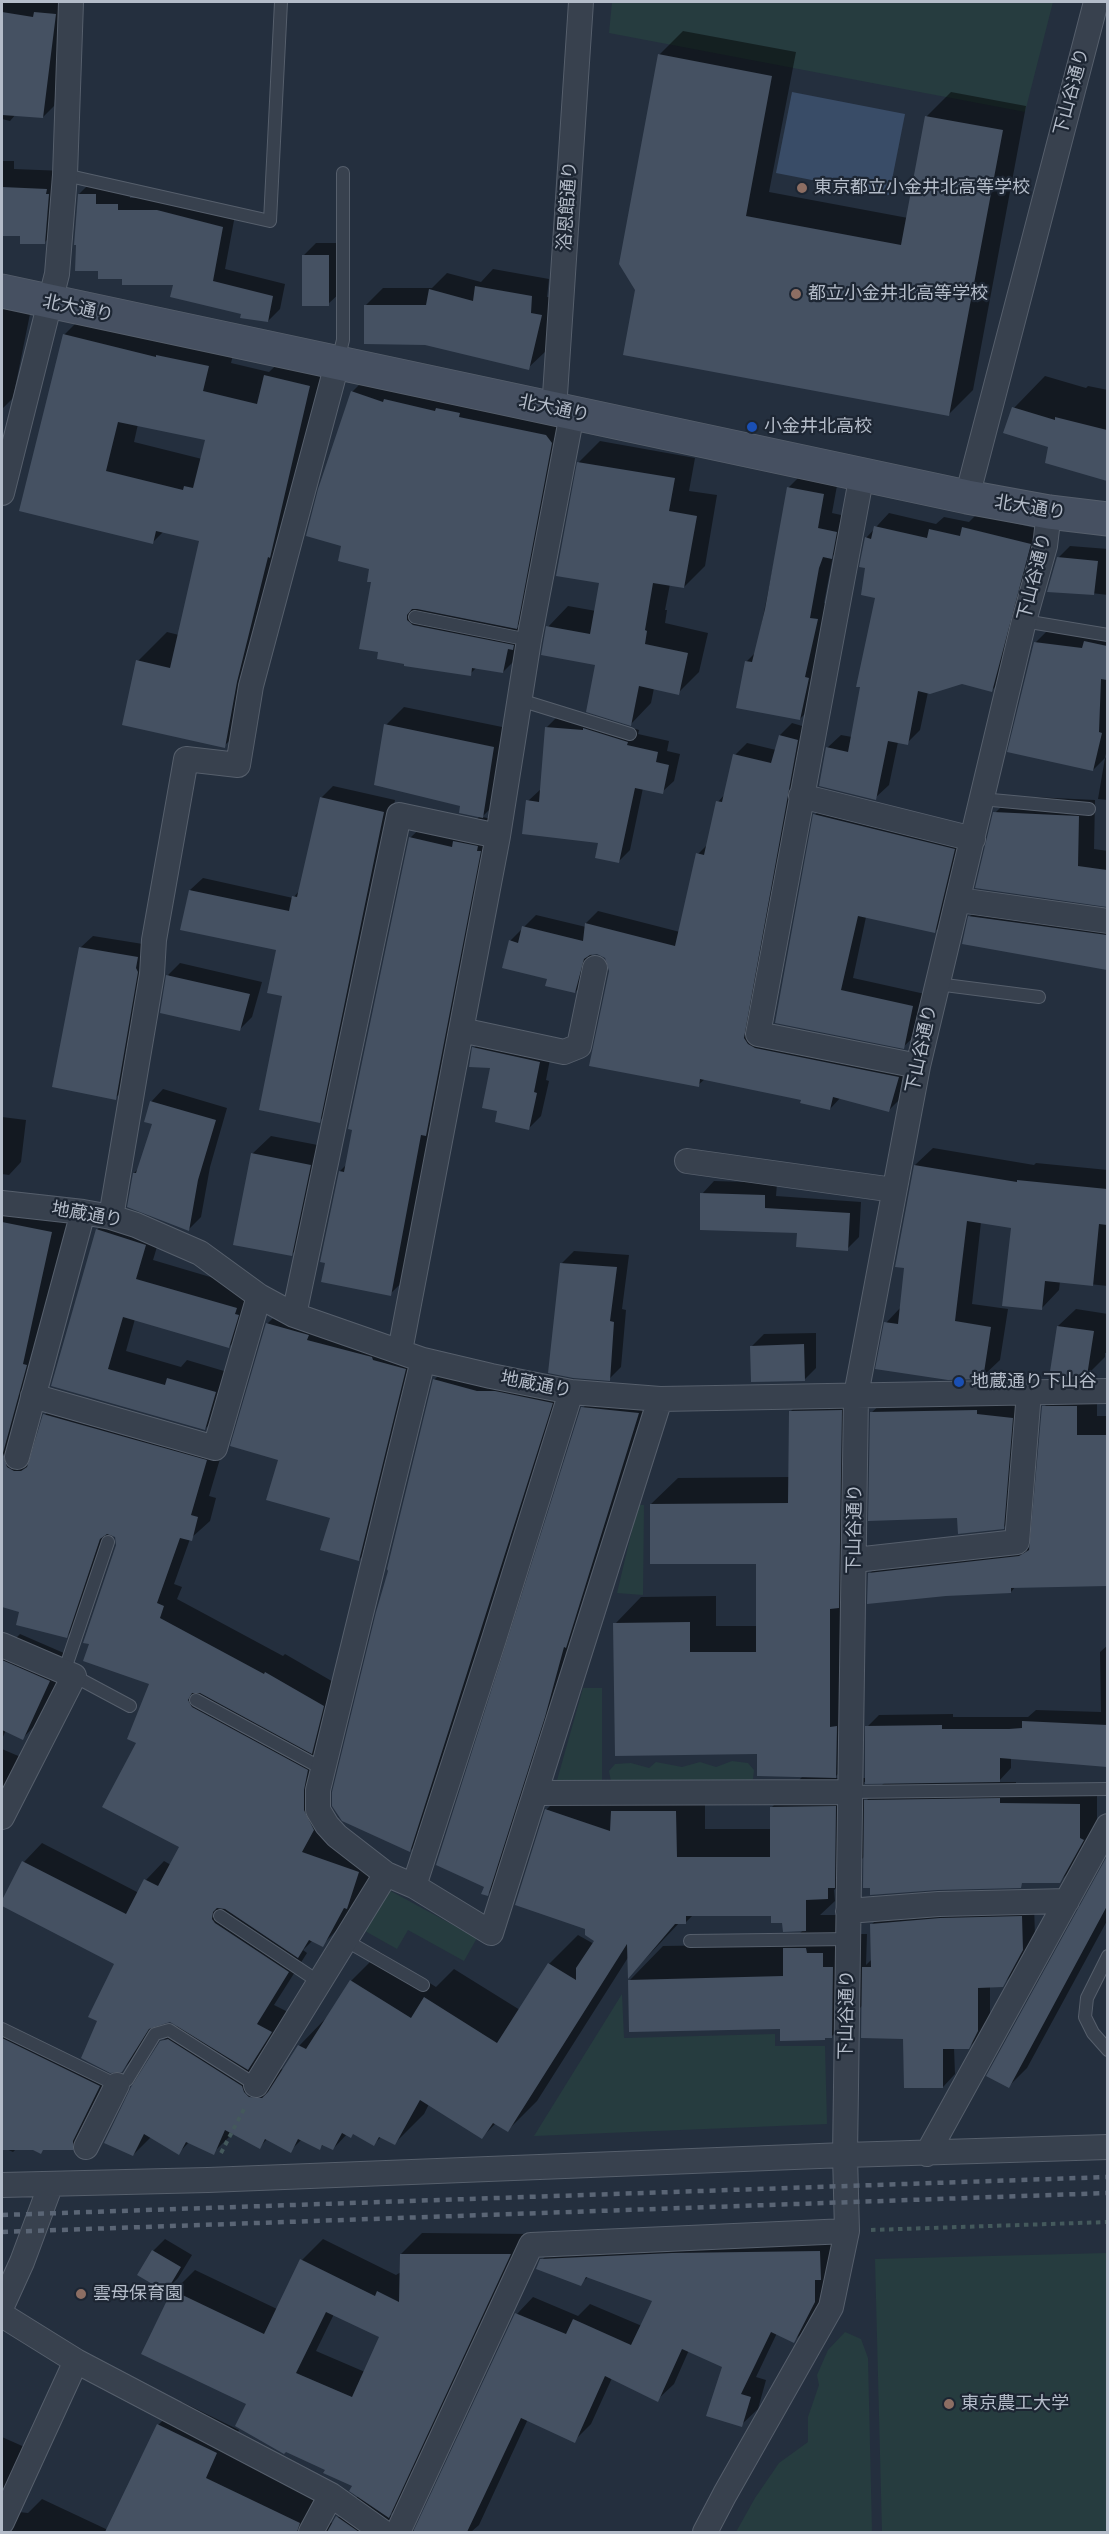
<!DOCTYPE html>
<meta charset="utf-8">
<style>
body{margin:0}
#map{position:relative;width:1109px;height:2534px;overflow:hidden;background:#242f3e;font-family:Helvetica,sans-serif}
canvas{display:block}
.frame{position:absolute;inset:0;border:3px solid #b4bcc9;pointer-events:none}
</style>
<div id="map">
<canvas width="1109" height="2534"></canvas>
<div class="frame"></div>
</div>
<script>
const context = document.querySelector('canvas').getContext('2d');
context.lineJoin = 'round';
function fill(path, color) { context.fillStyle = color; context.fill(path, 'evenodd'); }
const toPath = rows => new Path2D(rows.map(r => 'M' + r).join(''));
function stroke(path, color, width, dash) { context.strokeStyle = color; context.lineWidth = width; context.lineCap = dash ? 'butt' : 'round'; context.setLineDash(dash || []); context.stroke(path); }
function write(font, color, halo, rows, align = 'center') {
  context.font = font + ' Helvetica,"Noto Sans JP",sans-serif'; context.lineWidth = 4.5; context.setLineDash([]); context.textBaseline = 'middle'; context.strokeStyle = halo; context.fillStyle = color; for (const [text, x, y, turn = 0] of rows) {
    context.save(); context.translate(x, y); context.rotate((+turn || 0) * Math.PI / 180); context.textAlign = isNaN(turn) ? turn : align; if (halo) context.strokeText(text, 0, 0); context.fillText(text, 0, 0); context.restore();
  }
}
const green = toPath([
 [612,2,1053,2,1025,112,609,33],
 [638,1505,644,1505,643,1595,617,1593],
 [583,1688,602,1688,602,1783,556,1784],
 [732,1761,748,1763,754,1770,753,1779,747,1785,731,1785,715,1780,699,1785,666,1785,650,1780,645,1784,611,1781,609,1771,615,1764,631,1763,649,1768,656,1762,682,1767,700,1762,716,1767],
 [387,1889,477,1938,464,1961,408,1930,397,1949,365,1931],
 [622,1994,624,2038,775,2034,775,2046,825,2046,827,2124,534,2136],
 [1107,2253,1107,2532,882,2532,875,2259],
 [845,2332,861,2339,868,2358,872,2532,736,2532,755,2498,779,2463,808,2442,808,2417,819,2385,817,2375,828,2350]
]);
const water = toPath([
 [792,92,905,114,889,195,776,173]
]);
const shadow = toPath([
 [2,2,56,2,67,4,54,106,43,117,16,114,10,121,2,119],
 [683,31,796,52,769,192,908,218,927,116,951,92,1026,106,973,390,949,414,637,290,659,55],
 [2,161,14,161,14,169,64,171,63,224,44,243,22,234,2,234],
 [91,182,108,182,108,192,130,192,130,198,170,198,235,215,225,269,285,284,280,309,268,321,242,313,175,284,124,278,79,194],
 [316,243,341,243,341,292,328,304,303,256],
 [493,269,549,279,547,297,558,298,546,351,528,368,366,305,383,288,432,288,447,273,481,282],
 [2,303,31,309,13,398,2,409],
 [93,306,237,338,231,363,269,372,295,347,338,357,253,718,224,746,138,661,167,632,179,635,201,540,163,532,152,543,21,510,64,335],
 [138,424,207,439,202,459,134,442],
 [368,376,562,420,532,612,516,627,529,630,519,656,503,672,477,667,470,674,406,665,373,581,370,568,343,545,352,392],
 [1045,376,1086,388,1088,386,1108,390,1108,479,1046,462,1050,446,1014,408],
 [600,441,695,458,689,491,717,495,705,566,684,587,670,584,665,610,667,610,665,623,708,633,699,672,678,693,654,688,651,703,631,724,597,664,548,627,568,606,596,611,601,582,579,462],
 [803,473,838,480,832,513,850,517,846,543,833,556,824,603,831,605,814,704,800,719,746,662,756,652,789,487],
 [889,513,936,524,944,517,969,522,977,514,1043,530,1005,677,992,690,962,682,928,692,920,730,907,743,898,742,889,785,875,798,827,748,841,735,852,737,877,597,866,567,866,538],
 [1070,546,1108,549,1108,595,1058,589,1058,558],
 [1047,631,1108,632,1108,745,1105,758,1093,770,1035,643],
 [404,707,512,729,501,798,482,817,503,821,416,1269,390,1294,340,1171,346,1165,410,838,436,813,475,821,480,816,462,804,386,725],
 [558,716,596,717,639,730,638,734,669,741,667,751,680,754,674,781,662,792,643,788,630,850,618,862,600,842,528,801,541,789,546,728],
 [792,723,809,728,756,1025,910,1065,901,1098,889,1110,841,1097,830,1109,803,1099,705,1079,698,1085,610,971,605,956,597,952,592,954,587,980,575,992,548,978,510,941,536,915,586,927,586,923,598,911,680,932,698,854,709,843,718,802,726,793,735,755,747,743,776,750,780,735],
 [1108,755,1108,800,1098,799,1105,758],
 [333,786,395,800,332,1109,319,1121,284,995,278,949,190,890,203,878,293,898,300,890,321,798],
 [1012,796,1095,800,1094,849,1108,851,1108,905,977,887,995,813],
 [827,802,966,837,947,920,934,932,866,917,853,978,925,994,916,1035,903,1047,776,1022,815,815],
 [987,900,1108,917,1108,968,963,943,970,916],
 [93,936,149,945,128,1086,115,1098,80,948],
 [180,963,262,982,252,1017,240,1029,168,975],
 [486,1035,552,1049,546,1080,549,1081,541,1116,529,1128,499,1110,492,1067,474,1048],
 [163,1089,227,1108,210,1167,201,1217,189,1229,134,1173,139,1168,154,1123,151,1102],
 [2,1117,26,1120,21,1162,9,1175,2,1174],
 [271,1136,328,1147,310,1236,291,1255,252,1154],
 [933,1148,1034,1165,1036,1163,1108,1170,1108,1286,1060,1281,1059,1290,1042,1308,1012,1227,981,1222,972,1304,1008,1309,1000,1360,982,1377,886,1323,901,1307,915,1165],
 [714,1181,777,1183,776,1196,861,1202,859,1237,847,1249,702,1194],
 [2,1201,70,1214,26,1449,33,1453,45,1415,63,1396,225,1442,209,1496,216,1498,210,1521,190,1539,174,1584,182,1587,177,1599,283,1656,285,1654,342,1687,320,1833,377,1853,365,1889,358,1896,341,1926,322,1945,313,1940,303,1950,307,1953,274,2005,290,2013,277,2068,284,2070,299,2046,328,2016,351,1981,380,1952,436,1987,454,1969,520,2010,549,1964,578,1935,594,1944,596,1941,586,1928,546,1810,575,1781,705,1783,705,1829,772,1829,772,1807,803,1776,758,1753,615,1624,641,1597,716,1596,716,1626,758,1626,757,1562,651,1504,678,1478,790,1477,790,1412,817,1385,867,1384,862,1750,834,1778,866,1778,867,1727,879,1715,953,1714,953,1717,1028,1717,1036,1710,1101,1712,1100,1652,1108,1645,1108,1766,1011,1758,1011,1768,998,1782,1016,1782,1016,1787,1097,1787,1097,1821,1100,1823,1077,1864,1060,1881,1023,1882,1020,1885,865,1856,856,1865,856,1869,834,1890,835,1901,820,1915,840,1915,856,1934,867,1934,866,1965,872,1959,872,1924,884,1912,1034,1905,1035,1936,1015,1972,1002,1985,990,1986,990,2018,981,2035,968,2048,954,2048,955,2074,943,2087,905,2037,863,2005,832,2036,781,2027,630,1980,663,1946,789,1944,803,1930,772,1914,694,1914,685,1923,679,1923,629,1976,629,1956,537,2101,508,2130,496,2123,482,2137,429,2104,424,2114,395,2143,382,2136,374,2144,354,2133,347,2134,333,2149,324,2144,320,2148,302,2139,290,2151,267,2139,260,2147,233,2133,213,2153,189,2142,179,2153,151,2137,133,2155,162,2042,178,2025,170,2020,157,2025,141,2051,122,2070,99,2020,116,1963,2,1904,24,1862,42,1843,139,1893,146,1880,164,1861,171,1865,181,1846,138,1742,151,1683,114,1532,85,1618,66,1637,21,1611,2,1605],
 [864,1782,885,1782,864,1803],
 [115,1211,163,1227,153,1260,254,1290,247,1328,229,1347,135,1319,126,1351,181,1367,187,1360,234,1374,223,1410,205,1429,53,1385,97,1230],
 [574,1251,629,1255,622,1309,626,1310,621,1367,609,1379,562,1263],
 [1076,1309,1108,1314,1108,1353,1105,1353,1105,1357,1087,1375,1079,1373,1077,1376,1058,1326],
 [279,1312,417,1358,370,1548,359,1560,331,1517,280,1459,267,1324],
 [816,1333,816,1368,804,1380,752,1346,764,1334],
 [453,1361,571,1384,428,1832,410,1851,390,1571,434,1380],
 [1097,1386,1097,1416,1108,1416,1108,1584,1016,1586,1011,1592,869,1574,889,1554,1032,1538,1044,1407,1064,1387],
 [596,1394,651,1400,501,1881,487,1895,583,1408],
 [884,1401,988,1402,1024,1406,1016,1515,1003,1528,959,1516,871,1413],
 [20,1634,73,1657,46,1714,23,1738,6,1730,2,1739,2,1636,13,1641],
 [2,1749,23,1758,2,1806],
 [1108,1860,1108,1919,1027,2068,1009,2086,988,2076],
 [2,2022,111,2075,84,2128,83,2138,72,2149,16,2149,13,2152,2,2147],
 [422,2233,531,2234,409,2496,390,2515,406,2523,415,2532,2,2532,2,2437,29,2449,19,2512,28,2513,42,2499,108,2530,158,2425,182,2402,239,2430,228,2454,322,2500,328,2522,333,2523,359,2495,354,2486,327,2469,248,2404,143,2353,174,2291,195,2270,277,2309,302,2260,323,2239,396,2275,401,2272,401,2254],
 [334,2314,381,2336,365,2372,316,2351],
 [836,2235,831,2284,810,2325,794,2341,777,2333,756,2377,766,2380,758,2409,741,2425,724,2366,689,2350,674,2384,657,2400,612,2378,591,2424,574,2441,528,2419,479,2525,471,2532,443,2532,438,2530,436,2532,416,2532,517,2314,533,2297,578,2316,590,2304,642,2326,654,2301,589,2276,580,2284,542,2260,558,2243],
 [165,2239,192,2255,178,2278,166,2290,153,2251]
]);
const building = toPath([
 [2,12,33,17,34,12,56,14,43,118,2,115],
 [658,54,772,76,746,216,901,245,925,116,1003,130,949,416,623,355,635,290,619,264],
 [2,187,47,189,46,194,49,194,45,244,20,244,20,236,2,236],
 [78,194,96,194,96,204,118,204,118,210,157,210,223,227,213,281,273,296,268,322,240,318,241,314,170,297,173,285,122,285,122,279,98,279,98,271,75,271,76,245,74,245],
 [302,255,329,255,329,306,302,306],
 [475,286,532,296,531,313,542,315,529,370,425,345,364,344,364,305,426,305,429,289,473,301],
 [63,334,156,357,156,355,209,366,203,391,257,404,264,375,310,386,270,558,268,557,237,682,225,748,122,725,136,660,170,668,199,541,156,531,153,544,19,511],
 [118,422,205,440,193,488,184,486,183,490,106,471],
 [351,391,383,402,384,399,435,411,436,408,460,413,459,417,546,435,552,443,517,629,417,609,412,609,407,615,407,620,413,625,514,645,513,650,508,649,503,673,472,668,471,676,404,666,404,664,377,659,378,652,359,649,371,582,367,582,369,569,338,561,341,546,306,536,318,489],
 [1012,407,1055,420,1055,417,1107,430,1107,481,1045,463,1048,447,1003,433],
 [577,462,675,478,669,511,697,516,684,588,653,583,645,630,647,631,645,644,688,653,679,695,639,686,631,726,586,712,595,665,541,655,546,626,590,634,599,583,556,576],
 [787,487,824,494,818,528,837,532,832,559,823,557,819,568,810,618,818,619,805,677,809,678,800,720,736,708,745,661,752,662,765,609],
 [874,526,927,538,929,529,960,536,962,527,1031,544,992,692,962,684,930,694,918,691,908,745,888,741,876,800,819,786,826,747,848,752,860,687,856,687,875,598,861,595,865,568,859,567,865,537,871,539],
 [1057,557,1098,561,1094,595,1047,592],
 [1084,641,1107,646,1107,680,1101,679,1099,732,1102,733,1093,771,1007,752,1034,642,1082,648],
 [384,724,494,747,483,818,459,813,460,806,374,785],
 [545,727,583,730,583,728,628,742,627,745,658,752,656,762,669,765,663,794,635,788,619,863,595,858,598,843,522,834,526,800,539,802],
 [779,735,798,740,744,1038,748,1044,755,1048,899,1077,889,1112,833,1097,830,1110,800,1103,801,1100,700,1079,699,1087,589,1066,609,971,605,958,597,954,590,955,584,959,575,993,545,986,547,979,502,968,509,940,518,943,522,926,583,941,585,923,675,946,696,853,704,855,716,801,722,802,733,754,771,763],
 [320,797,384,812,320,1123,259,1110,282,996,267,993,276,950,180,930,189,890,289,911,292,896,297,897],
 [993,812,1079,816,1078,866,1107,870,1107,907,975,888],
 [813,814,955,849,935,933,858,916,841,990,913,1006,904,1049,775,1023],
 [409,837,452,847,453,841,478,846,477,851,481,851,426,1136,421,1135,391,1296,321,1282,325,1263,320,1262,339,1171,344,1172,352,1130,348,1129],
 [968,916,1107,935,1107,970,962,944],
 [79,947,138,957,136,968,138,972,116,1100,52,1087],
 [166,975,250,994,240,1031,160,1013],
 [472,1047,540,1062,534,1092,537,1093,529,1130,495,1122,497,1111,482,1108,490,1068,469,1067],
 [150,1101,216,1120,198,1180,189,1231,127,1207,133,1173,136,1173,152,1124,144,1122],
 [251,1153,311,1165,292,1256,233,1245],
 [914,1165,1017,1182,1017,1180,1107,1189,1107,1225,1099,1224,1093,1286,1045,1281,1042,1310,1002,1306,1011,1228,967,1221,955,1321,991,1327,983,1379,948,1380,875,1369,884,1322,898,1324,904,1268,895,1267],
 [700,1193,765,1195,765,1208,850,1213,848,1251,796,1247,797,1233,700,1230],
 [2,1222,52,1232,23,1364,27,1365,3,1453,7,1467,14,1471,21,1471,27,1467,43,1414,207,1460,191,1515,198,1517,192,1541,180,1538,157,1603,164,1606,160,1618,264,1674,265,1672,324,1706,312,1754,200,1693,192,1693,188,1700,192,1707,308,1770,304,1790,304,1810,314,1830,302,1852,359,1872,347,1909,344,1908,323,1947,309,1940,298,1958,225,1909,217,1908,213,1912,212,1919,215,1923,289,1972,257,2024,272,2032,248,2070,170,2022,149,2029,122,2072,110,2073,81,2058,97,2021,88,2017,114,1964,2,1906,2,1900,22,1861,126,1914,144,1879,158,1886,179,1847,102,1807,136,1743,127,1739,149,1684,83,1661,89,1644,83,1643,116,1545,115,1537,107,1534,100,1539,67,1638,16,1625,19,1612,2,1607],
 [96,1229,146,1245,136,1279,237,1308,235,1314,239,1315,229,1348,123,1317,108,1369,165,1385,167,1378,216,1392,205,1430,51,1386],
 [560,1263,617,1267,610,1321,614,1322,610,1381,573,1378,548,1373],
 [266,1323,309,1335,307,1340,372,1357,373,1360,406,1369,359,1561,320,1550,330,1518,266,1500,278,1460,230,1446],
 [1057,1326,1094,1331,1087,1376,1077,1375,1077,1377,1049,1378],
 [804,1344,805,1381,751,1382,750,1346],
 [433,1379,477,1391,495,1391,553,1403,410,1852,342,1821,332,1806,332,1792,376,1612,388,1571,387,1569],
 [1042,1406,1077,1406,1077,1435,1107,1435,1107,1586,1011,1588,1011,1593,946,1596,867,1604,868,1573,1019,1556,1029,1550],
 [581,1407,639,1413,566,1648,564,1647,545,1717,488,1896,481,1894,484,1887,436,1865],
 [842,1410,839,1608,830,1609,830,1727,837,1726,836,1778,757,1776,757,1754,615,1756,613,1623,690,1622,690,1652,756,1652,756,1564,650,1564,650,1504,788,1503,789,1411],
 [977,1410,977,1414,1013,1418,1004,1529,958,1534,957,1518,868,1521,870,1412],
 [2,1660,50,1681,23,1740,2,1730],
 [1022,1721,1107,1725,1107,1767,1000,1758,1000,1782,865,1784,865,1726,942,1725,942,1729,1009,1729,1022,1728],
 [1000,1798,1000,1803,1080,1804,1080,1838,1084,1840,1060,1883,1022,1883,1021,1888,938,1890,870,1895,870,1888,863,1888,864,1800],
 [836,1806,835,1888,828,1888,828,1899,806,1900,806,1931,783,1932,782,1923,771,1923,771,1916,686,1916,686,1924,675,1924,628,1979,627,1944,508,2132,493,2123,482,2139,420,2100,395,2145,379,2137,374,2146,353,2134,351,2138,342,2133,333,2150,322,2145,320,2150,298,2139,291,2153,265,2139,260,2149,225,2130,214,2155,186,2142,179,2155,144,2134,133,2156,104,2143,131,2087,160,2041,168,2039,242,2086,244,2092,249,2097,262,2098,268,2092,298,2045,306,2049,350,1980,411,2018,424,1997,497,2043,548,1963,576,1980,576,1968,594,1941,585,1935,585,1929,515,1905,545,1809,610,1831,611,1811,676,1811,677,1857,770,1857,770,1807],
 [1107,1856,1107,1906,1009,2088,986,2076],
 [1022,1916,1023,1950,1003,1987,978,1988,978,2031,969,2049,943,2049,943,2088,904,2088,903,2039,861,2038,862,1967,871,1967,870,1924,940,1918],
 [783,1948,806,1948,807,1953,823,1953,823,1967,833,1967,832,2038,825,2038,825,2040,780,2041,780,2029,629,2032,628,1980,783,1976],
 [2,2038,100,2086,73,2141,73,2150,43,2150,41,2154,33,2150,2,2150],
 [152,2250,181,2267,166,2292,137,2275],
 [820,2251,821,2280,815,2280,815,2302,794,2343,771,2332,741,2394,751,2397,742,2427,706,2416,722,2367,682,2349,658,2402,605,2376,575,2443,521,2418,467,2532,413,2532,515,2313,566,2334,573,2319,631,2345,652,2301,586,2277,581,2286,536,2269,540,2259,672,2253],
 [400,2254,511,2254,389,2518,349,2491,352,2486,323,2473,325,2470,286,2452,284,2454,235,2426,246,2404,141,2354,172,2290,264,2334,300,2259,375,2296,377,2291,399,2302],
 [326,2312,379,2337,352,2397,296,2373],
 [157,2424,217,2453,206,2478,300,2523,297,2532,105,2532],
 [336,2516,359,2532,327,2532]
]);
const path = toPath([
 [221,2153,245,2107],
 [871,2230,1108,2222]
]);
const lane = toPath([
 [65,175,270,221,281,2],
 [338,360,343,340,343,173],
 [415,617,529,640],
 [1024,621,1108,635],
 [520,700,630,734],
 [981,799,1089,809],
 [937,984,1039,997],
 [64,1672,108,1542],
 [74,1676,130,1706],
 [196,1700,323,1769],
 [850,1792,1108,1789],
 [220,1916,319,1982],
 [345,1940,423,1985],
 [690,1941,849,1939],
 [1108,1956,1087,1998,1085,2017,1093,2033,1108,2050],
 [2,2029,117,2085,127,2080,155,2034,169,2030,256,2085]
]);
const street = toPath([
 [554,410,581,2],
 [862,474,758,1034,918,1066],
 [2,493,57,274,65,175,71,2],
 [967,497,1096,2],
 [801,796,973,839],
 [959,900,1108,921],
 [461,1030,564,1052,579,1046,595,968],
 [687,1161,894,1190],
 [2,1203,83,1212,111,1217,136,1225,200,1253,259,1296,294,1315,423,1360,491,1376,571,1392,660,1399,1108,1391],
 [111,1217,152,974,154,940,186,759,238,765,251,686,337,364],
 [294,1315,399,815,498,836],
 [400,1351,498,836,529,640,572,414],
 [423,1360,318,1790,318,1810,327,1825,337,1836,386,1874,414,1886,491,1933,660,1399],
 [33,1396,215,1448,259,1296],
 [17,1457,83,1212],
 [855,1560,1017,1542,1029,1392],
 [2,1645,74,1676,2,1817],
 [536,1793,850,1792],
 [414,1886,494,1639,571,1392],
 [848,1911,939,1904,1067,1901],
 [256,2085,386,1874],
 [86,2147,117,2085],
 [927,2154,1108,1826],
 [2,2185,208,2180,845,2155,1108,2147],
 [2,2306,22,2262,51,2184],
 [2,2315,76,2361,331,2495,383,2532],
 [2,2522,76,2361],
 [311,2532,331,2495],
 [398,2532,531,2245,847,2231],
 [705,2532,725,2494,831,2307,847,2231,845,2155,856,1395,918,1066,1024,621,1045,546,1049,512]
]);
const secondary = toPath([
 [2,291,967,497,1049,512,1108,519]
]);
const rail = toPath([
 [2,2215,1108,2177],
 [2,2232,1108,2193]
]);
const markers = [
 [802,188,6,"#8d6e63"],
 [796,294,6,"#8d6e63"],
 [752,427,6,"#1a4fb4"],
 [959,1382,6,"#1a4fb4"],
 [81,2294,6,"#8d6e63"],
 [949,2404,6,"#8d6e63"]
];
const streetNames = [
 ["下山谷通り",1072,92,-75],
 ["浴恩館通り",568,206,-86],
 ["北大通り",78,309,12],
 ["北大通り",554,409,12],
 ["北大通り",1030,508,9],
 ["下山谷通り",1035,577,-76],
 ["下山谷通り",922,1049,-78],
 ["地蔵通り",87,1215,10],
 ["地蔵通り",536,1385,11],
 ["下山谷通り",855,1529,-89],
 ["下山谷通り",847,2015,-89]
];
const poiNames = [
 ["東京都立小金井北高等学校",814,188],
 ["都立小金井北高等学校",808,294],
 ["小金井北高校",764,427],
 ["地蔵通り下山谷",971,1382],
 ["雲母保育園",93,2294],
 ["東京農工大学",961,2404]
];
fill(green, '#263c3f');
fill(water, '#394c67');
fill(shadow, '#0007');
fill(building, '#455162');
stroke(lane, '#565f6c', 14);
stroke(street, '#565f6c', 26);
stroke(secondary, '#565f6c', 35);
stroke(path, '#44595c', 4, [4.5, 4.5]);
stroke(lane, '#38414e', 12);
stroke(street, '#38414e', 24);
stroke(secondary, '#465061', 33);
stroke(rail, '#5a6575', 4.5, [6, 6]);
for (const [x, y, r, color] of markers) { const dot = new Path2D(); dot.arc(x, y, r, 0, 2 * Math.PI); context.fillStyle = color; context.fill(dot); stroke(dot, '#1d2633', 2); }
write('18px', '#b4bcc9', '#1d2633', streetNames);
write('18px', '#b4bcc9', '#1d2633', poiNames, 'left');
</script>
